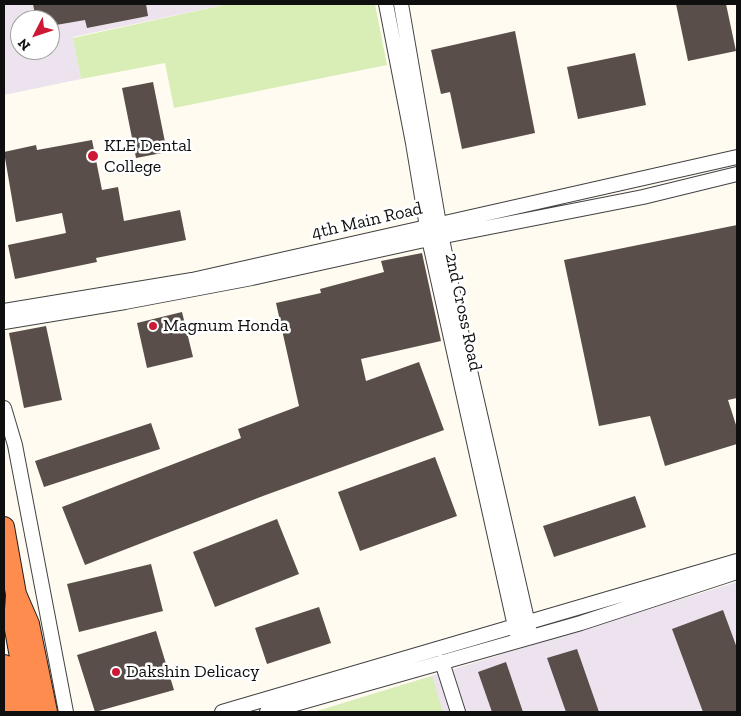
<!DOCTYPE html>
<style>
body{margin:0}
#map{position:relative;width:741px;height:716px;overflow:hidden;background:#fffbf1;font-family:"Zilla Slab",serif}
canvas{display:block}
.frame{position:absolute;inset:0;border:5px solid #0f0f0f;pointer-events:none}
.north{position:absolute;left:10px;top:10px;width:50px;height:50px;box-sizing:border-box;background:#fff;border:1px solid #9f9f9f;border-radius:50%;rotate:229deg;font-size:14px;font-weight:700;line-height:20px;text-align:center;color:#0f0f0f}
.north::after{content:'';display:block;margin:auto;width:18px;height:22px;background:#cd1935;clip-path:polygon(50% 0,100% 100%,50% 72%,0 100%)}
</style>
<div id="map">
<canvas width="741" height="716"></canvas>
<div class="frame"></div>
<div class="north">N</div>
</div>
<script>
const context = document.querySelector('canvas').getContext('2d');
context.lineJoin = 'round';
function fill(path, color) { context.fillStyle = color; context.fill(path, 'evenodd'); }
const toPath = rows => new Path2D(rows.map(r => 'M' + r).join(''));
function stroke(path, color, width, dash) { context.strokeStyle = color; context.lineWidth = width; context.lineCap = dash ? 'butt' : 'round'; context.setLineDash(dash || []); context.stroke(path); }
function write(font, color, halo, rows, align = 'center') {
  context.font = font + ' "Zilla Slab",serif'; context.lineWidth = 5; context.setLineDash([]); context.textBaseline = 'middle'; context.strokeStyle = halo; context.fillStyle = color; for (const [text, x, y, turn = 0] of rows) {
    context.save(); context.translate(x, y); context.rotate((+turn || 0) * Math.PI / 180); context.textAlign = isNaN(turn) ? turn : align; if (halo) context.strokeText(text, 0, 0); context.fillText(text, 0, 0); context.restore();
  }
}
const industrial = toPath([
 [4,4,228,4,73,37,81,79,4,95],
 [20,20,50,20,50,50,20,50],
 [737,582,737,712,314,712]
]);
const green = toPath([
 [228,4,375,4,387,65,174,108,165,63,81,79,73,38],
 [432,676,443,712,314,712]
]);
const building = toPath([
 [33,4,146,4,148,16,87,28,85,20,50,26,50,20,36,20],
 [676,4,726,4,736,51,688,61],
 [515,31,535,133,462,149,450,92,441,94,431,50],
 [635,53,646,105,578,119,567,67],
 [153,82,167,152,136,158,122,88],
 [92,140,102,190,118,187,124,221,180,210,186,240,96,258,97,262,15,279,8,245,66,233,62,213,16,222,4,152,36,145,37,150],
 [737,225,737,398,728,400,737,428,737,444,665,466,650,416,599,426,564,260],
 [422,253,441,341,361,359,366,381,419,362,444,430,263,496,85,565,62,507,241,438,238,429,299,406,276,303,321,293,320,289,384,272,381,261],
 [182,312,193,357,147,368,137,323],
 [46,326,62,400,24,408,9,333],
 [151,423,160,449,44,487,35,461],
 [435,457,457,516,360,551,338,492],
 [635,496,646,527,554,557,543,526],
 [277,519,299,574,215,607,193,552],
 [151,564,163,611,79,632,67,584],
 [319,607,331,643,267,664,255,628],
 [723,610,737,648,737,712,703,712,672,629],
 [156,631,174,690,95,712,77,655],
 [577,649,599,712,566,712,547,658],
 [506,662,523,712,492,712,478,672]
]);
const minor = toPath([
 [386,4,413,143,429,239,518,640],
 [401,4,439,224,458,318,531,637],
 [4,311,192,280,737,157],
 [4,322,125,302,252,278,429,239,643,197,737,174],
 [4,408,15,445,66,712],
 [442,662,458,712],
 [222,712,737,561],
 [267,712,581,623,737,572]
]);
const highway = toPath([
 [4,527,16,594,29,624,47,712],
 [16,596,14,624,30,712],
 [4,665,12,712]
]);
const markers = [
 [93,156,6,"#cd1935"],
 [153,326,5,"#cd1935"],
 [116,672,5,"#cd1935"]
];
const poiNames = [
 ["KLE Dental",104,146],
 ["College",104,167],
 ["Magnum Honda",163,326],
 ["Dakshin Delicacy",126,672]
];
const streetNames = [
 ["4th Main Road",367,221,-13],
 ["2nd Cross Road",463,312,78]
];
fill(industrial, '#ece3ee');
fill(green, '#d9eeb6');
fill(building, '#594e4a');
stroke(minor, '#424242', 16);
stroke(highway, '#202020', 22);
stroke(minor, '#fff', 14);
stroke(highway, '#ff8c4f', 20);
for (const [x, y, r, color] of markers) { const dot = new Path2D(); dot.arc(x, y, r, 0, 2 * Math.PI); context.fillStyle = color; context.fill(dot); stroke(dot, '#fff', 2); }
write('18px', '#0f0f0f', '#fff', poiNames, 'left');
write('18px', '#0f0f0f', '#fff', streetNames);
</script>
